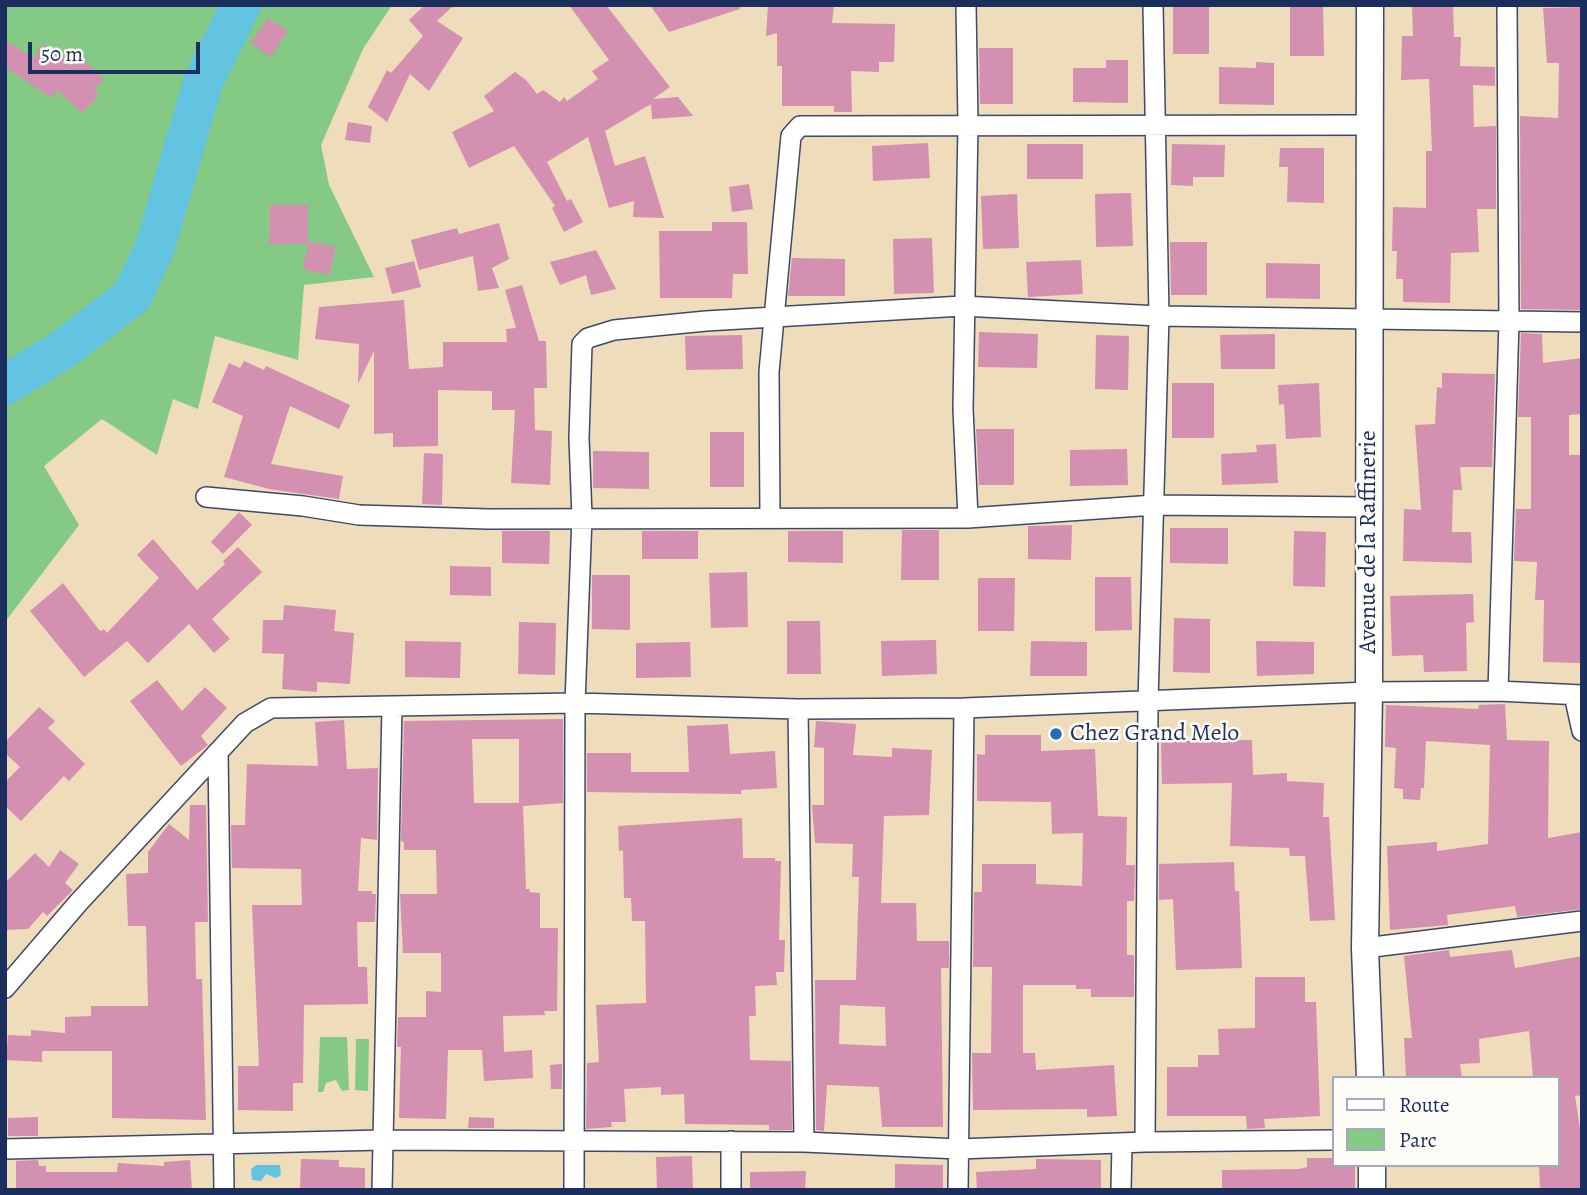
<!DOCTYPE html>
<style>
body{margin:0}
#map{position:relative;width:1587px;height:1195px;overflow:hidden;background:#eedcba;font-family:Alegreya,serif}
canvas{display:block}
.frame{position:absolute;inset:0;border:7px solid #1b2f5e;pointer-events:none}
.legend{position:absolute;left:1332px;top:1076px;width:228px;height:91px;box-sizing:border-box;background:#fdfcf7;border:2px solid #a3aaba;margin:0;padding:9px 12px;list-style:none;font-size:21px;color:#1b2f5e}
.legend li{display:flex;align-items:center;gap:14px;height:35px}
.legend b{width:35px;border:2px solid #a3aaba}
.scale{position:absolute;left:28px;top:42px;width:172px;height:32px;box-sizing:border-box;border:4px solid #1b2f5e;border-top:0;padding-left:9px;font-size:21px;line-height:24px;white-space:nowrap;color:#1b2f5e;-webkit-text-stroke:5px #fdfcf7;paint-order:stroke}
</style>
<div id="map">
<canvas width="1587" height="1195"></canvas>
<div class="frame"></div>
<ul class="legend">
<li><b style="height:9px;background:#fff"></b>Route</li>
<li><b style="height:19px;background:#85ca84"></b>Parc</li>
</ul>
<div class="scale">50 m</div>
</div>
<script>
const context = document.querySelector('canvas').getContext('2d');
context.lineJoin = 'round';
function fill(path, color) { context.fillStyle = color; context.fill(path, 'evenodd'); }
const toPath = rows => new Path2D(rows.map(r => 'M' + r).join(''));
function stroke(path, color, width, dash) { context.strokeStyle = color; context.lineWidth = width; context.lineCap = dash ? 'butt' : 'round'; context.setLineDash(dash || []); context.stroke(path); }
function write(font, color, halo, rows, align = 'center') {
  context.font = font + ' Alegreya,serif'; context.lineWidth = 5; context.setLineDash([]); context.textBaseline = 'middle'; context.strokeStyle = halo; context.fillStyle = color; for (const [text, x, y, turn = 0] of rows) {
    context.save(); context.translate(x, y); context.rotate((+turn || 0) * Math.PI / 180); context.textAlign = isNaN(turn) ? turn : align; if (halo) context.strokeText(text, 0, 0); context.fillText(text, 0, 0); context.restore();
  }
}
const green = toPath([
 [5,5,392,5,363,49,321,145,329,185,374,277,304,285,298,360,215,336,198,409,173,399,157,455,102,419,44,466,79,525,5,622],
 [320,1037,347,1037,349,1090,342,1091,336,1080,326,1083,323,1092,318,1092],
 [356,1039,369,1039,368,1091,355,1090]
]);
const water = toPath([
 [256,1165,280,1165,281,1175,276,1178,266,1174,261,1181,252,1180,251,1169]
]);
const river = toPath([
 [5,385,65,348,132,296,155,247,203,82,241,5]
]);
const building = toPath([
 [425,5,454,5,437,21,463,38,429,91,410,74,387,122,368,107,387,70,391,73,423,36,409,20],
 [569,5,606,5,670,87,653,99,678,97,693,116,652,119,651,104,605,131,615,166,645,156,664,218,633,217,634,201,609,208,588,137,547,162,567,201,571,199,583,222,564,232,552,208,555,206,514,146,469,168,452,132,494,111,484,96,515,72,526,80,537,94,543,90,560,102,564,97,567,101,598,79,592,71,609,60],
 [650,5,740,5,740,9,669,32],
 [768,5,834,5,832,23,895,24,894,62,879,62,879,72,851,71,852,112,834,112,834,106,782,106,782,66,777,66,777,33,766,36],
 [1173,5,1209,5,1209,54,1173,54],
 [1290,5,1323,5,1324,56,1290,56],
 [1412,5,1453,5,1454,37,1461,37,1460,66,1495,67,1495,86,1473,85,1474,127,1496,126,1496,209,1477,209,1479,252,1451,253,1450,303,1403,302,1403,279,1396,279,1397,251,1392,251,1393,207,1426,208,1426,151,1432,151,1429,79,1401,80,1402,36,1413,36],
 [1582,7,1582,310,1521,309,1520,116,1558,118,1559,63,1547,63,1543,8],
 [268,18,288,31,270,57,251,43],
 [5,40,34,58,43,44,76,66,82,59,104,79,94,90,99,95,82,113,57,90,52,98,5,67],
 [979,48,1013,48,1013,104,980,104],
 [1106,60,1128,60,1128,103,1073,102,1073,68,1106,68],
 [1256,62,1274,63,1274,105,1219,104,1219,67,1256,68],
 [348,122,372,126,370,143,345,140],
 [928,143,930,178,873,181,872,146],
 [1027,144,1083,144,1083,179,1027,179],
 [1172,144,1225,145,1224,177,1193,177,1193,186,1171,185],
 [1280,148,1324,148,1324,203,1287,202,1288,167,1279,167],
 [749,184,753,209,732,212,729,187],
 [1131,193,1133,246,1096,247,1095,194],
 [1017,194,1019,248,983,249,981,196],
 [270,205,308,205,308,244,269,244],
 [712,222,747,222,748,274,733,274,732,298,660,298,659,231,712,231],
 [499,223,509,259,492,268,499,288,478,291,473,256,419,270,411,240,457,228,459,234],
 [932,238,934,293,894,294,893,239],
 [309,241,336,247,329,275,303,269],
 [1170,242,1207,242,1207,295,1171,295],
 [596,250,616,289,591,295,586,275,560,285,550,262],
 [792,258,845,259,845,296,788,296],
 [1081,260,1083,294,1028,297,1026,262],
 [414,261,421,287,392,294,385,268],
 [1266,263,1320,264,1320,299,1266,298],
 [522,285,539,341,546,341,547,388,534,388,535,430,552,431,550,485,511,483,515,410,492,410,492,391,438,390,438,446,393,447,393,433,374,434,374,351,358,384,359,344,315,339,319,307,404,300,409,369,443,367,443,342,507,342,506,329,516,328,505,290],
 [979,332,1038,334,1037,368,978,367],
 [1521,333,1542,334,1543,363,1582,358,1582,414,1569,415,1569,455,1582,455,1582,663,1543,662,1544,600,1535,600,1537,562,1514,561,1516,509,1531,509,1531,417,1518,417],
 [1275,334,1275,369,1221,369,1220,335],
 [742,335,743,369,686,370,685,336],
 [1096,335,1129,336,1128,390,1095,389],
 [244,361,264,370,266,366,350,405,339,429,290,406,271,464,343,476,339,499,269,489,224,477,243,416,212,402,229,363,240,368],
 [1442,373,1495,374,1492,467,1460,467,1462,490,1453,490,1452,532,1471,532,1472,563,1403,561,1404,509,1421,510,1415,425,1435,424,1437,387,1442,388],
 [1172,383,1214,383,1214,438,1172,438],
 [1319,383,1321,437,1286,439,1284,404,1279,405,1278,385],
 [976,429,1014,429,1014,485,979,485],
 [710,432,744,432,744,487,710,487],
 [1276,444,1278,483,1222,485,1221,454,1257,452,1256,445],
 [1127,449,1128,485,1070,486,1070,450],
 [593,451,649,452,649,489,593,488],
 [424,453,443,454,442,505,422,504],
 [239,512,252,525,223,554,211,542],
 [1072,525,1071,560,1028,559,1028,526],
 [1170,528,1228,528,1228,564,1170,563],
 [902,530,939,530,939,580,901,580],
 [502,531,550,531,549,564,502,563],
 [642,531,698,531,698,559,642,559],
 [788,531,843,531,843,563,788,562],
 [1294,531,1326,532,1325,587,1293,586],
 [153,539,197,590,225,564,223,561,238,547,262,572,212,619,230,639,214,653,189,624,148,663,127,641,84,677,30,611,63,583,100,631,104,629,107,633,159,578,137,555],
 [450,566,491,567,491,596,450,595],
 [747,572,748,627,711,628,709,573],
 [592,575,630,575,630,630,592,629],
 [1095,577,1131,577,1132,630,1095,631],
 [978,578,1015,578,1014,631,978,631],
 [1473,594,1474,622,1466,623,1467,671,1424,672,1423,655,1392,656,1390,596],
 [284,605,336,610,334,631,354,633,350,684,317,682,317,692,282,689,284,654,262,653,263,620,283,620],
 [1174,618,1210,619,1210,673,1173,672],
 [787,621,820,621,821,674,787,674],
 [519,622,556,623,555,675,518,674],
 [936,640,937,674,882,676,881,641],
 [405,641,461,642,460,678,405,677],
 [1031,641,1087,642,1087,676,1030,676],
 [1256,641,1314,642,1314,674,1257,676],
 [690,642,691,677,636,678,636,643],
 [157,680,182,711,205,687,227,708,201,736,208,745,181,766,130,701],
 [1505,704,1507,740,1549,741,1548,838,1582,832,1582,909,1517,917,1515,906,1447,915,1448,925,1390,930,1387,846,1437,842,1437,851,1488,844,1490,745,1426,741,1424,788,1421,788,1420,800,1403,799,1403,789,1394,788,1396,748,1385,747,1386,705,1478,709,1479,705],
 [39,707,55,721,48,728,85,764,69,781,64,776,21,821,5,806,5,782,20,767,5,753,5,742],
 [563,719,563,803,523,806,526,889,530,889,529,892,540,893,540,928,558,928,557,1011,544,1011,545,1015,503,1016,504,1052,532,1050,533,1078,484,1081,482,1050,448,1050,446,1119,399,1118,401,1047,397,1047,398,1017,426,1017,426,991,441,992,441,953,403,953,400,894,437,894,436,850,404,850,404,842,401,841,404,721],
 [472,739,519,739,519,803,474,803],
 [344,720,347,769,378,768,377,840,361,838,358,891,372,891,372,894,376,894,375,922,357,922,358,967,367,967,368,1004,304,1005,303,1083,293,1083,293,1111,238,1110,238,1066,259,1066,252,905,302,905,301,869,232,868,231,825,245,825,247,764,318,766,315,722],
 [816,721,856,724,853,755,892,757,892,748,932,750,929,815,884,816,881,903,916,903,917,941,949,941,949,968,941,968,943,1127,882,1127,879,1087,827,1085,824,1131,816,1130,815,980,856,980,859,877,852,877,853,844,815,843,812,805,824,805,824,748,814,747],
 [840,1005,885,1007,886,1046,839,1044],
 [728,724,730,754,775,751,777,788,741,790,741,794,587,792,587,753,631,753,631,772,689,772,687,726],
 [985,735,1041,735,1041,751,1095,749,1098,816,1127,817,1126,865,1135,865,1134,901,1127,901,1127,955,1134,955,1134,997,1091,997,1091,989,1076,989,1076,985,1023,985,1023,1053,1035,1053,1036,1070,1114,1065,1117,1116,1087,1117,1087,1109,973,1110,972,1053,991,1053,992,967,973,967,974,892,982,892,982,864,1036,864,1036,884,1082,886,1083,833,1052,834,1051,802,977,801,977,754,985,755],
 [1252,740,1253,775,1287,773,1287,781,1324,783,1323,817,1329,817,1335,920,1310,921,1305,856,1290,856,1289,848,1230,846,1232,783,1162,784,1161,741],
 [190,805,206,805,208,922,195,922,196,979,202,979,206,1120,112,1118,112,1051,42,1051,42,1062,6,1060,8,1035,31,1036,31,1030,65,1033,65,1017,91,1016,91,1006,148,1006,146,926,128,926,126,874,148,873,148,852,169,824,189,840],
 [742,818,743,858,775,858,775,861,781,861,779,940,785,940,784,972,776,972,777,985,755,986,756,1016,749,1016,750,1060,791,1061,792,1130,769,1130,769,1125,685,1124,684,1094,661,1095,661,1087,624,1089,626,1122,611,1122,612,1127,586,1129,587,1063,599,1062,596,1005,646,1003,645,921,632,921,631,898,624,898,623,850,619,851,618,826],
 [60,850,79,864,65,883,73,890,47,916,43,912,28,929,5,930,5,883,35,853,49,867],
 [1234,862,1235,891,1239,891,1242,968,1176,970,1173,899,1159,900,1159,864],
 [1449,950,1450,957,1512,950,1515,968,1582,956,1582,1095,1575,1096,1582,1142,1582,1190,1540,1190,1539,1165,1557,1165,1557,1078,1533,1078,1529,1031,1479,1039,1480,1063,1460,1064,1462,1078,1406,1078,1404,1038,1412,1038,1404,956],
 [1255,977,1305,977,1305,1002,1316,1002,1320,1116,1264,1119,1265,1128,1247,1129,1246,1116,1167,1116,1167,1067,1198,1067,1198,1055,1219,1055,1218,1029,1255,1028],
 [562,1064,562,1089,551,1089,550,1065],
 [38,1117,38,1136,8,1136,8,1118],
 [469,1117,494,1118,494,1128,468,1128],
 [692,1156,693,1190,657,1190,656,1157],
 [1307,1158,1333,1158,1333,1165,1355,1165,1355,1190,1222,1190,1222,1170,1299,1169,1307,1167],
 [301,1159,339,1160,339,1167,365,1168,365,1190,300,1188],
 [1036,1159,1101,1160,1101,1190,977,1190,976,1172,1036,1169],
 [38,1160,39,1166,46,1166,46,1172,117,1172,118,1163,164,1166,164,1162,190,1160,192,1190,16,1190,16,1161],
 [895,1164,943,1165,943,1190,895,1190],
 [806,1171,805,1190,750,1190,750,1172]
]);
const street = toPath([
 [966,5,968,124,963,409,968,518],
 [206,497,303,506,359,515,488,519,968,518,1155,505,1369,507],
 [770,517,769,372,791,136,800,126,1369,125],
 [1498,691,1509,321,1507,5],
 [1574,695,1582,731],
 [798,709,804,1142],
 [218,752,224,1190],
 [1365,948,1582,921],
 [5,988,79,902,245,723,271,708,575,703,798,709,964,708,1369,692,1498,691,1582,695],
 [731,1141,731,1190],
 [1145,1142,1148,702,1159,316,1153,5],
 [5,1149,382,1140,804,1142,959,1149,1145,1142,1333,1140],
 [382,1190,392,707],
 [574,1190,575,703,582,517,579,438,582,344,588,338,614,330,706,321,962,306,1159,316,1582,322],
 [958,1190,964,708],
 [1121,1190,1122,1144]
]);
const secondary = toPath([
 [1370,5,1369,692,1365,948,1370,1078],
 [1372,1165,1372,1190]
]);
const markers = [
 [1056,734,7,"#1f6fb2"]
];
const streetNames = [
 ["Avenue de la Raffinerie",1369,542,-90]
];
const poiNames = [
 ["Chez Grand Melo",1070,734]
];
fill(green, '#85ca84');
fill(water, '#63c4e1');
stroke(river, '#63c4e1', 40);
fill(building, '#d490b0');
stroke(street, '#3b496c', 22);
stroke(secondary, '#3b496c', 29);
stroke(street, '#fff', 19);
stroke(secondary, '#fff', 26);
for (const [x, y, r, color] of markers) { const dot = new Path2D(); dot.arc(x, y, r, 0, 2 * Math.PI); context.fillStyle = color; context.fill(dot); stroke(dot, '#fdfcf7', 2.5); }
write('24px', '#1b2f5e', '#fdfcf7', streetNames);
write('24px', '#1b2f5e', '#fdfcf7', poiNames, 'left');
</script>
